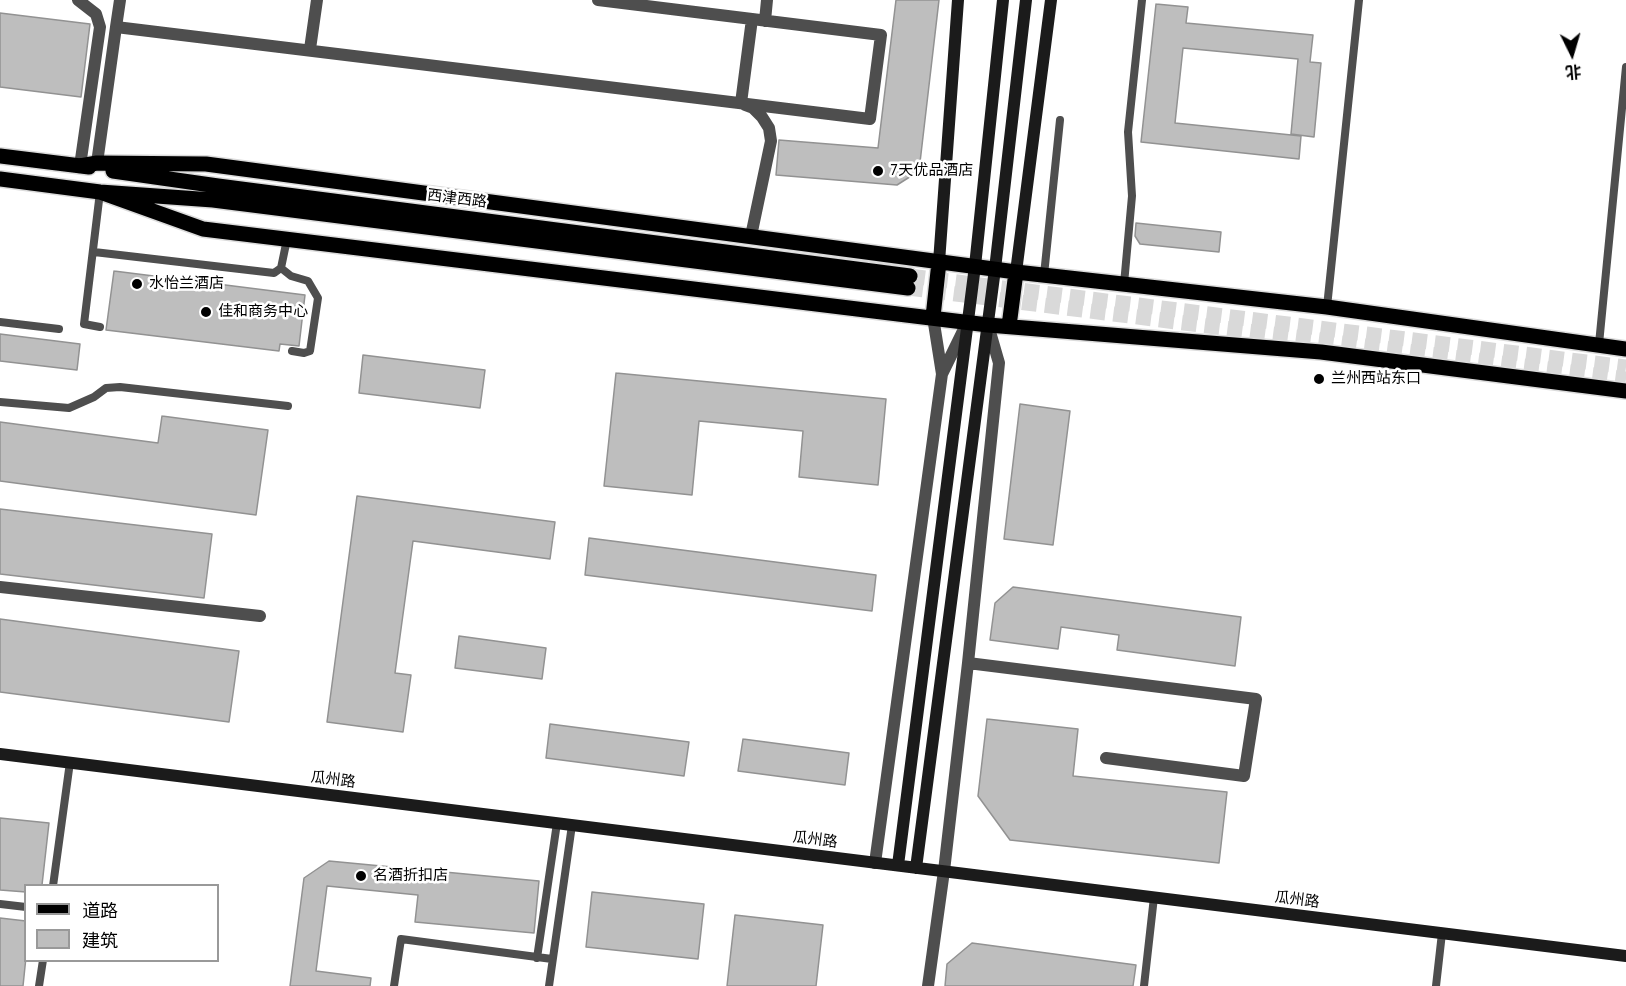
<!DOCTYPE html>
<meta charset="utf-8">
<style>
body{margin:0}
#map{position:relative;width:1626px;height:986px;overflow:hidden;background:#fff;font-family:"PT Sans","Noto Sans SC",sans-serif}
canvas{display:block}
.legend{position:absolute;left:24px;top:884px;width:195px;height:78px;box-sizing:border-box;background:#fff;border:2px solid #999;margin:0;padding:8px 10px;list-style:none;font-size:18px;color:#000}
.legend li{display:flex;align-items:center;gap:12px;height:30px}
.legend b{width:30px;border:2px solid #999}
.north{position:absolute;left:1542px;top:24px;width:60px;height:60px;-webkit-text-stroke:4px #fff;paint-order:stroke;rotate:175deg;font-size:16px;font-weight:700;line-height:24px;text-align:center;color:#000}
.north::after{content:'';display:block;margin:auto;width:21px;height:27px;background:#000;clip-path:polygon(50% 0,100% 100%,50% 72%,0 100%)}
</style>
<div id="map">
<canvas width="1626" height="986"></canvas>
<ul class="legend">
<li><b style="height:8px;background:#000"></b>道路</li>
<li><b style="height:16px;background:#bebebe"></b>建筑</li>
</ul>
<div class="north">北</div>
</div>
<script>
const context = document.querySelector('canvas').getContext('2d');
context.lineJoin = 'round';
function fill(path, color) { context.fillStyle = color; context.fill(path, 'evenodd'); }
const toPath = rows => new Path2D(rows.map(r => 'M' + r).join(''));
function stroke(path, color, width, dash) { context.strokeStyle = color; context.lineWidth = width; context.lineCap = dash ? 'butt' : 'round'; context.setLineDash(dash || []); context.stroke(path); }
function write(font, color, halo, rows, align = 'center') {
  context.font = font + ' "PT Sans","Noto Sans SC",sans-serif'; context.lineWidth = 5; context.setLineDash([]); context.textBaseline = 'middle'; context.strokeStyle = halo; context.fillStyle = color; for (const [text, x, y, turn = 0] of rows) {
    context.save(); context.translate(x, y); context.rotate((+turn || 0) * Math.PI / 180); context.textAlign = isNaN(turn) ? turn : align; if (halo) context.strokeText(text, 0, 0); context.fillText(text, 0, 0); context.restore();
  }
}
const building = toPath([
 [896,0,939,0,919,171,897,185,776,175,779,140,878,148,896,0],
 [1156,4,1188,7,1186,23,1313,35,1310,62,1321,63,1314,137,1291,134,1298,59,1183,48,1175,123,1301,136,1299,159,1141,142,1156,4],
 [0,13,90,24,81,97,0,87,0,13],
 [1136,223,1221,232,1219,252,1140,244,1135,236,1136,223],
 [114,271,305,295,299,346,280,344,279,351,106,330,114,271],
 [0,334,80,344,77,370,0,361,0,334],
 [363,355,485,370,480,408,359,393,363,355],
 [616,373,886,399,878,485,799,477,803,431,699,421,692,495,604,486,616,373],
 [1020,404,1070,411,1053,545,1004,539,1020,404],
 [162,416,268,430,256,515,0,481,0,422,158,443,162,416],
 [357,496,555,522,550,559,413,541,395,673,411,675,403,732,327,722,357,496],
 [0,509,212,534,204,598,0,574,0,509],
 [589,538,876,575,872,611,585,575,589,538],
 [1013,587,1241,617,1235,666,1117,650,1119,635,1061,627,1058,649,990,640,995,603,1013,587],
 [0,619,239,651,229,722,0,692,0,619],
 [459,636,546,648,542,679,455,668,459,636],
 [987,719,1078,729,1073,776,1227,792,1219,863,1010,840,978,796,987,719],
 [550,724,689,742,684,776,546,758,550,724],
 [743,739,849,753,845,785,738,771,743,739],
 [0,818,49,823,42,885,26,885,26,892,0,890,0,818],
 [329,861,539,881,534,933,415,922,418,895,327,886,316,971,371,978,370,986,290,986,304,878,329,861],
 [592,892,704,904,698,959,586,947,592,892],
 [735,915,823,925,816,986,727,986,735,915],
 [0,918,26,921,26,957,23,986,0,986,0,918],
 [972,943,1136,965,1133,986,945,986,947,964,972,943]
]);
const primaryTunnel = toPath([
 [910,276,1626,367],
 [908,288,1626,379]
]);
const lane = toPath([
 [94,252,274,273,281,268,287,239],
 [281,268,291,276,308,281,318,298,310,351,304,353,292,351],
 [1044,275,1060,120],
 [1124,284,1132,196,1128,132,1142,0],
 [1327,307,1359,0],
 [0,322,59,329],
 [100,327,84,324,100,192],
 [1599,344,1626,67],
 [0,402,69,408,94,397,106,388,120,387,288,406],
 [53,886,70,762],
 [0,904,26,907],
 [537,958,557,823],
 [39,986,43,960],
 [394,986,401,939,552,959],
 [549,986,572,825],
 [1144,986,1154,897],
 [1436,986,1442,933]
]);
const street = toPath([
 [78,0,96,14,100,27,80,166],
 [120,0,116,27,870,119,881,35,752,19],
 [598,0,752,19,741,103],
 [765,21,767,0],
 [310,49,317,0],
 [745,105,753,108,762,117,769,128,771,141,751,236],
 [97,163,116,27],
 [933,317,942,374],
 [0,587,260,616],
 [968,663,1256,699,1244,776,1106,758],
 [875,863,942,374,967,323],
 [928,986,944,871,968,663,999,363,988,325]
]);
const secondary = toPath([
 [939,262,958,0],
 [1016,272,1051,0],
 [0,754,1626,956],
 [898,865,975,266,1003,0],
 [916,868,995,269,1026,0]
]);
const primary = toPath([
 [0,156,89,167],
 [80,166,97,163,206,164,1016,272,1327,307,1626,349],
 [113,171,218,186,910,276],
 [0,179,100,192,213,200,908,288],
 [100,192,203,229,988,325,1321,352,1626,391],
 [933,317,939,262],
 [1009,326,1016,272]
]);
const markers = [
 [878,171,6,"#000"],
 [137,284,6,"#000"],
 [206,312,6,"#000"],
 [1319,379,6,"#000"],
 [361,876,6,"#000"]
];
const poiNames = [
 ["7天优品酒店",890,171],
 ["水怡兰酒店",149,284],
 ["佳和商务中心",218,312],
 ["兰州西站东口",1331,379],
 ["名酒折扣店",373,876]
];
const streetNames = [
 ["西津西路",457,199,7],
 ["瓜州路",333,780,7],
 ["瓜州路",815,840,7],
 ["瓜州路",1297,900,7]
];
fill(building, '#bebebe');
stroke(building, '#929292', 1.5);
stroke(primaryTunnel, '#d9d9d9', 15, [15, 8]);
stroke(primary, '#dbdbdb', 18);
stroke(lane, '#4e4e4e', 8);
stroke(street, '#4e4e4e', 12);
stroke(secondary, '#1b1b1b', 12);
stroke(primary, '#000', 15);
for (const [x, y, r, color] of markers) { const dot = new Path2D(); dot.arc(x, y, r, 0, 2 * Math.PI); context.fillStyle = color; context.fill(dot); stroke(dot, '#fff', 2); }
write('15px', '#000', '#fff', poiNames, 'left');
write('15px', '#000', '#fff', streetNames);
</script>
